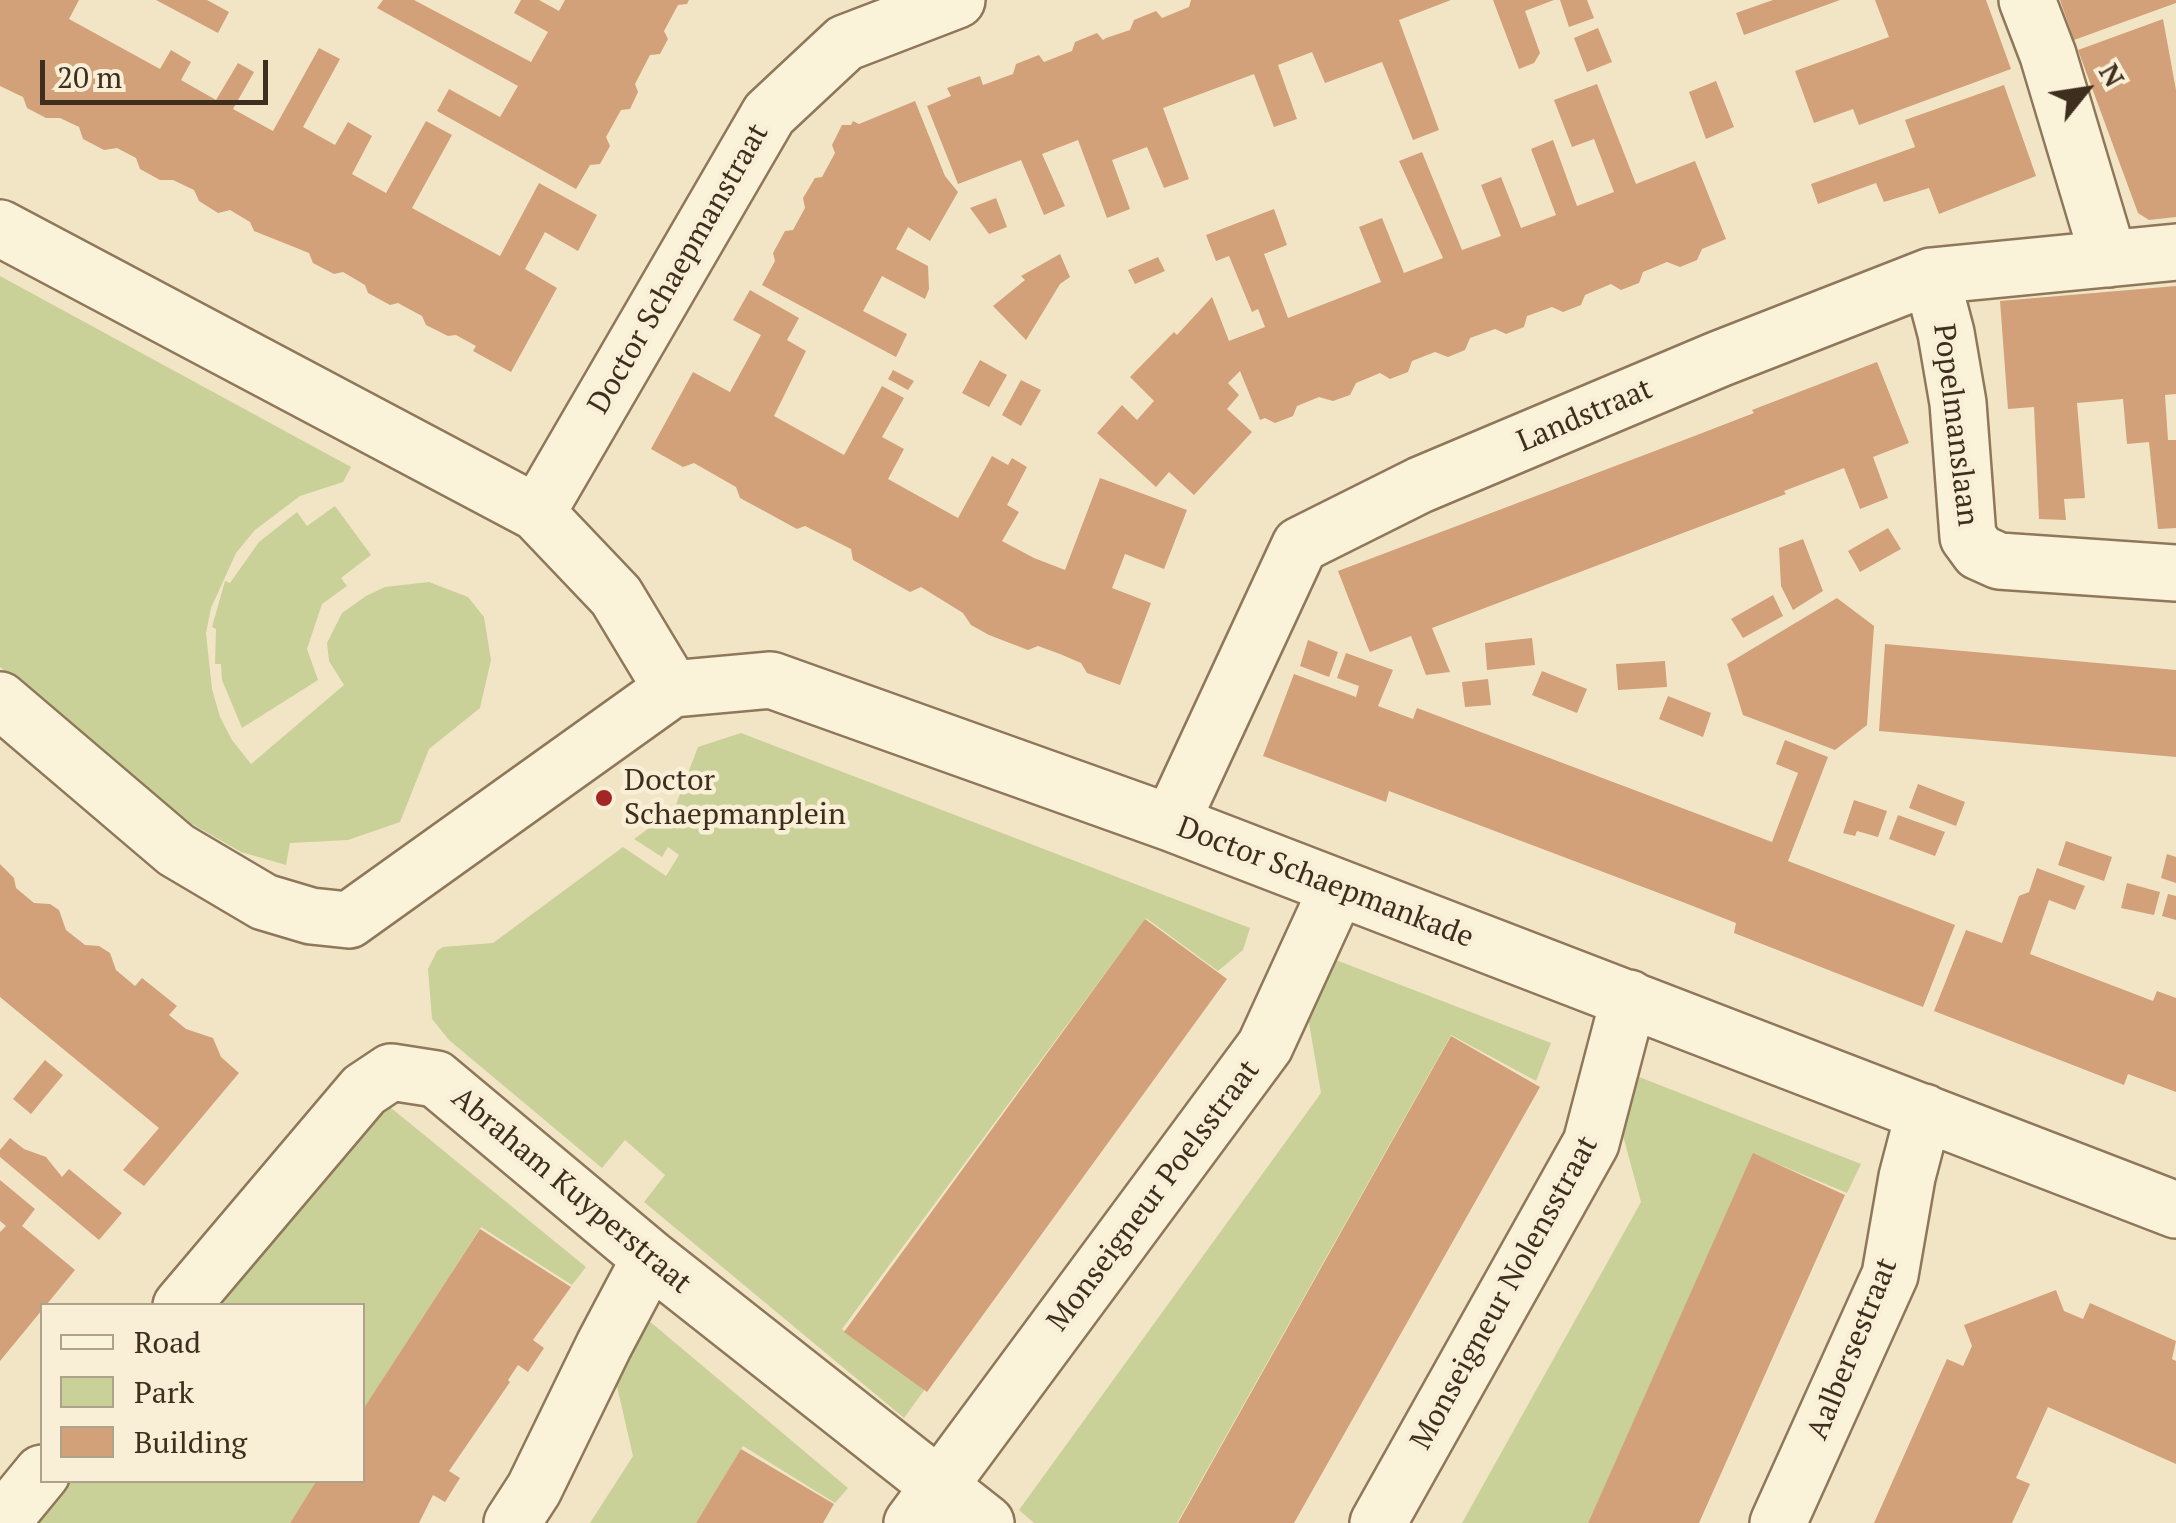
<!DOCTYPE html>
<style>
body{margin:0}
#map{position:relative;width:2176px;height:1523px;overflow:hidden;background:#f2e5c6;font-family:"PT Serif",serif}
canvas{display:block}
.legend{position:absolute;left:40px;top:1303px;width:325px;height:180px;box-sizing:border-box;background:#f8efd6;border:2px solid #aea28c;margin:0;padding:12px 18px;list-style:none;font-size:30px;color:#3e2e1e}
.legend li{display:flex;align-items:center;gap:20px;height:50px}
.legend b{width:50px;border:2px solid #aea28c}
.north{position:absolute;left:2036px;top:40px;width:100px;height:100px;-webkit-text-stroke:8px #f8efd6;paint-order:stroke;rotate:60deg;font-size:28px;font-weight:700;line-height:40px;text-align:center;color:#3e2e1e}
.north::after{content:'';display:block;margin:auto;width:35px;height:45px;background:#3e2e1e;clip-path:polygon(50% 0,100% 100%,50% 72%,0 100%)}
.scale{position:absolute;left:40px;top:60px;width:228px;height:45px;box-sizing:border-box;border:5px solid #3e2e1e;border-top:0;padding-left:12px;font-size:30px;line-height:35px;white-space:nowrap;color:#3e2e1e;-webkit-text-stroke:8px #f8efd6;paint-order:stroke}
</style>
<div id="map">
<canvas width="2176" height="1523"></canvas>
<ul class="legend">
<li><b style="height:12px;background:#fbf2da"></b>Road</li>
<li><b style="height:28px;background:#c9d198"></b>Park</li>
<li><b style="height:28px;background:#d2a079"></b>Building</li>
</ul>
<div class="north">N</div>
<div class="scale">20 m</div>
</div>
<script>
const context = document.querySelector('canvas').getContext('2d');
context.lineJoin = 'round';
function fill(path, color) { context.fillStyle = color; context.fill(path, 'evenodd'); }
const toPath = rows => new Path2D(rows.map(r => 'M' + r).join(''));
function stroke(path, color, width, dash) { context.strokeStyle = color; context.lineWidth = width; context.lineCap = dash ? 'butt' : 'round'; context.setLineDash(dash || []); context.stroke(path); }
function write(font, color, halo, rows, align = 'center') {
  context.font = font + ' "PT Serif",serif'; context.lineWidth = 9; context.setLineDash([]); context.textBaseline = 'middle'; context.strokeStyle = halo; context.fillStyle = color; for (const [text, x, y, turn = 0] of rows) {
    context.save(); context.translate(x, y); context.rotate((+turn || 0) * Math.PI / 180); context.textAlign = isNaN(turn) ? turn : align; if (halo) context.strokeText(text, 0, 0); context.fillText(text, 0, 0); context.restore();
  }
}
const green = toPath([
 [0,276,351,467,343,482,300,496,255,530,236,553,211,608,206,633,212,689,220,717,232,740,251,764,344,685,329,661,327,643,342,613,366,596,385,587,429,582,468,597,484,617,491,660,480,708,429,749,400,822,348,840,290,843,286,865,241,852,192,824,0,667],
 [335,506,371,555,341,578,347,586,322,604,307,649,318,680,242,728,222,680,221,664,215,664,216,629,212,627,225,581,230,583,259,542,297,512,307,526],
 [741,733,1250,928,1243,950,1218,971,1146,918,842,1329,925,1389,904,1418,644,1202,665,1175,625,1140,602,1168,449,1040,432,1019,428,969,437,951,443,947,493,943,623,847,666,876,679,855,668,847,662,857,634,839,674,810,698,747],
 [1323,955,1551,1043,1536,1081,1451,1035,1177,1523,1034,1523,1019,1510,1321,1093,1305,1000],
 [1634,1075,1861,1164,1847,1193,1754,1154,1588,1523,1462,1523,1641,1202,1615,1106],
 [385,1103,586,1267,572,1285,481,1227,363,1410,362,1306,211,1306],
 [648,1320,848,1488,835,1503,743,1446,696,1523,590,1523,633,1456,616,1382],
 [67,1481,317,1481,290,1523,32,1523]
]);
const building = toPath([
 [0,0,79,0,69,19,160,69,171,50,191,62,181,80,216,100,238,63,254,72,233,109,273,131,319,48,340,59,303,127,335,145,348,122,372,136,352,174,386,193,426,121,452,135,412,208,500,256,539,183,597,215,578,251,545,232,525,269,557,288,511,372,473,351,476,346,456,335,448,336,426,325,422,316,398,303,390,305,368,293,365,285,343,272,334,274,313,263,309,253,254,231,250,222,230,210,218,213,199,201,194,190,173,180,160,180,140,169,136,158,117,148,104,150,83,139,79,127,60,118,46,118,27,108,23,97,0,86],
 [156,0,207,0,229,12,218,33],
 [383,0,414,0,531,62,548,32,514,13,521,0,539,0,559,11,565,0,689,0,687,4,678,5,664,31,668,39,660,54,650,55,635,84,638,92,630,109,621,110,606,137,610,146,600,164,590,165,576,189,437,111,449,89,500,117,518,86,377,8],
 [1191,0,1451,0,1399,20,1439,130,1413,140,1382,62,1325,83,1312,52,1278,65,1297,119,1274,127,1254,74,1163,108,1189,179,1164,188,1147,147,1112,160,1130,209,1107,218,1078,140,1042,154,1065,206,1044,215,1021,160,958,184,927,106,951,96,947,88,980,76,983,85,1013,74,1016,64,1039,55,1044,62,1072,51,1075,42,1097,33,1103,40,1106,38,1130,30,1134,20,1156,11,1162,18,1189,7],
 [1493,0,1554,0,1525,11,1540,53,1534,63,1519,69],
 [1560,0,1587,0,1594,18,1569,27],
 [1773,0,1840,0,1744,35,1736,13],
 [1875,0,1986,0,2011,69,1859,125,1853,109,1814,123,1795,71,1889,37],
 [2060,0,2176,0,2176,3,2074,40],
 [2163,19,2176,90,2176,217,2149,220,2138,213,2078,50],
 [1598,28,1612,62,1587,72,1574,38],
 [1716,81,1734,127,1706,139,1689,92],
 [1597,84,1636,184,1695,161,1726,239,1702,249,1697,260,1680,267,1667,262,1643,272,1639,283,1621,290,1611,284,1585,295,1581,305,1563,312,1552,307,1527,316,1524,327,1506,334,1495,329,1470,338,1465,350,1448,357,1435,352,1412,361,1408,372,1390,379,1380,373,1356,383,1350,395,1333,401,1319,397,1297,406,1293,416,1275,423,1265,418,1260,420,1240,371,1228,383,1239,395,1227,409,1252,432,1194,495,1169,472,1156,487,1097,433,1122,405,1137,420,1154,401,1130,377,1174,332,1177,335,1212,297,1229,341,1265,327,1258,309,1252,312,1229,256,1216,261,1206,235,1274,209,1287,245,1264,254,1288,318,1381,282,1359,227,1382,218,1404,273,1443,258,1399,161,1422,152,1462,250,1501,236,1481,185,1501,177,1521,228,1556,215,1531,149,1553,140,1577,206,1614,192,1594,139,1572,147,1554,100],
 [2004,85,2036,176,1939,214,1929,188,1884,202,1876,183,1818,204,1811,184,1915,147,1905,120],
 [915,101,945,176,958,192,930,241,908,227,896,249,928,266,929,289,925,299,882,276,863,311,907,334,896,357,762,285,775,261,773,253,785,231,793,230,805,208,803,198,815,178,822,177,835,153,832,145,842,125,851,125,853,121,859,124],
 [996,198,1007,227,989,234,970,208],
 [1060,254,1070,277,1060,284,1026,340,993,306,1025,280,1021,276],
 [1158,257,1165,271,1135,284,1128,270],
 [2176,286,2176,394,2165,395,2168,440,2176,440,2176,528,2158,529,2149,442,2127,444,2123,399,2077,403,2085,498,2064,499,2066,520,2039,519,2034,407,2008,409,2000,301],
 [750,290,799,318,787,340,806,351,774,416,844,455,882,386,904,398,882,437,904,449,888,479,958,518,992,456,1008,465,1012,458,1027,467,1007,505,1019,512,1002,541,1034,558,1065,570,1100,478,1187,510,1164,569,1125,554,1112,588,1151,603,1120,685,1087,673,1081,663,1060,654,1038,646,1028,650,989,635,971,625,963,613,921,587,910,592,853,560,851,549,805,526,797,529,766,512,740,498,736,487,694,463,683,467,651,449,693,372,730,392,761,335,733,320],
 [980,360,1007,375,989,407,962,393],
 [1877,362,1909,443,1873,457,1888,498,1860,509,1844,468,1784,491,1786,494,1432,628,1450,672,1426,675,1411,636,1370,652,1368,648,1338,571,1697,435,1754,413,1752,410],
 [893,370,914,381,908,390,888,379],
 [1021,380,1041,390,1021,426,1002,415],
 [1888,528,1901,549,1860,572,1848,551],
 [1803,539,1823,591,1793,610,1781,586,1779,548],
 [1773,595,1783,616,1743,638,1731,619],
 [1837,598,1874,626,1867,725,1835,750,1743,715,1727,664],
 [1532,638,1535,665,1487,670,1485,643],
 [1308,640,1338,652,1329,677,1300,666],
 [1885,644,2176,670,2176,757,1879,731],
 [1346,653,1393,670,1378,706,1413,719,1417,708,1772,842,1798,773,1776,764,1785,740,1828,757,1788,861,1955,925,1923,1007,1734,933,1736,923,1680,901,1389,791,1386,802,1263,756,1294,674,1356,697,1359,686,1337,678],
 [1665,661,1667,687,1618,690,1616,664],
 [1542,671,1587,689,1577,713,1532,695],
 [1488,679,1491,705,1465,707,1462,682],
 [1668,696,1711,713,1703,737,1659,719],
 [1918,784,1965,802,1956,826,1909,808],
 [1854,800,1887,811,1878,837,1857,831,1855,836,1843,833],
 [1898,815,1945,832,1935,856,1889,839],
 [2066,841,2112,857,2104,881,2058,865],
 [2167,854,2176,857,2176,883,2161,878],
 [0,864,14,878,16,888,34,903,50,904,59,910,66,930,85,945,99,946,110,953,116,970,135,986,142,978,177,1006,169,1015,186,1029,213,1038,221,1057,239,1073,144,1186,123,1170,159,1128,0,997],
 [2037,868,2085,886,2075,910,2049,900,2030,954,2153,1001,2157,991,2176,998,2176,1092,2128,1074,2124,1085,1934,1011,1966,930,2002,943,2019,896,2029,892],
 [2127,883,2160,892,2154,915,2121,908],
 [2168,894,2176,896,2176,920,2162,916],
 [1145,919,1227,979,927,1392,844,1332],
 [1451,1036,1540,1087,1294,1523,1178,1523],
 [45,1060,63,1075,31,1114,13,1099],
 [10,1138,24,1149,46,1157,62,1177,69,1169,122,1213,99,1240,0,1157,0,1150],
 [1753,1153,1845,1195,1699,1523,1588,1523],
 [0,1180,35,1209,22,1226,75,1270,0,1361,0,1232,6,1226,0,1221],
 [480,1229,571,1287,533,1340,544,1348,528,1372,518,1365,508,1380,510,1382,449,1471,460,1478,445,1502,433,1495,419,1523,290,1523,317,1480,362,1480,362,1411],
 [2056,1290,2064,1311,2083,1319,2090,1303,2176,1341,2172,1359,2176,1361,2176,1464,2048,1407,2016,1478,2030,1484,2012,1523,1874,1523,1947,1359,1963,1366,1972,1346,1964,1325],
 [741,1449,834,1504,823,1523,696,1523]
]);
const street = toPath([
 [2027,0,2048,55,2109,259],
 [0,228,537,513,616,596,672,689],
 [1931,276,1946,333,1958,403,1968,537,1979,552,1999,561,2176,573],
 [537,513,769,114,845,43,957,0],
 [672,689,771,680,1171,823,2176,1210],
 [0,700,176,850,264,902,311,916,349,920,672,689],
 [1171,823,1300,545,1420,485,1719,359,1931,276,2176,252],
 [181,1306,364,1090,391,1072,436,1079,650,1258,986,1523],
 [1,1523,42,1473],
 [512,1523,534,1489,604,1345,650,1258],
 [912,1523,1265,1046,1337,889],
 [1378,1523,1591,1143,1629,998],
 [1778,1523,1890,1275,1907,1177,1924,1112]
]);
const markers = [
 [604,798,10,"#a32625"]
];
const streetNames = [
 ["Doctor Schaepmanstraat",679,269,-60],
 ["Landstraat",1585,416,-23],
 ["Popelmanslaan",1955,425,83],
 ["Doctor Schaepmankade",1325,883,21],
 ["Abraham Kuyperstraat",571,1191,40],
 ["Monseigneur Poelsstraat",1154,1196,-53],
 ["Monseigneur Nolensstraat",1505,1293,-61],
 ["Aalbersestraat",1853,1349,-68]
];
const poiNames = [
 ["Doctor",624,781],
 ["Schaepmanplein",624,815]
];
fill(green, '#c9d198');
fill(building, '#d2a079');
stroke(street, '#8f775a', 60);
stroke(street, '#fbf2da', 55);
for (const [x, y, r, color] of markers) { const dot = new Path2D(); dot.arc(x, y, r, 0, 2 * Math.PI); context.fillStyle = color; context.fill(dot); stroke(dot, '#f8efd6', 4); }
write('30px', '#3e2e1e', '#f8efd6', streetNames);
write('30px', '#3e2e1e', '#f8efd6', poiNames, 'left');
</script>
